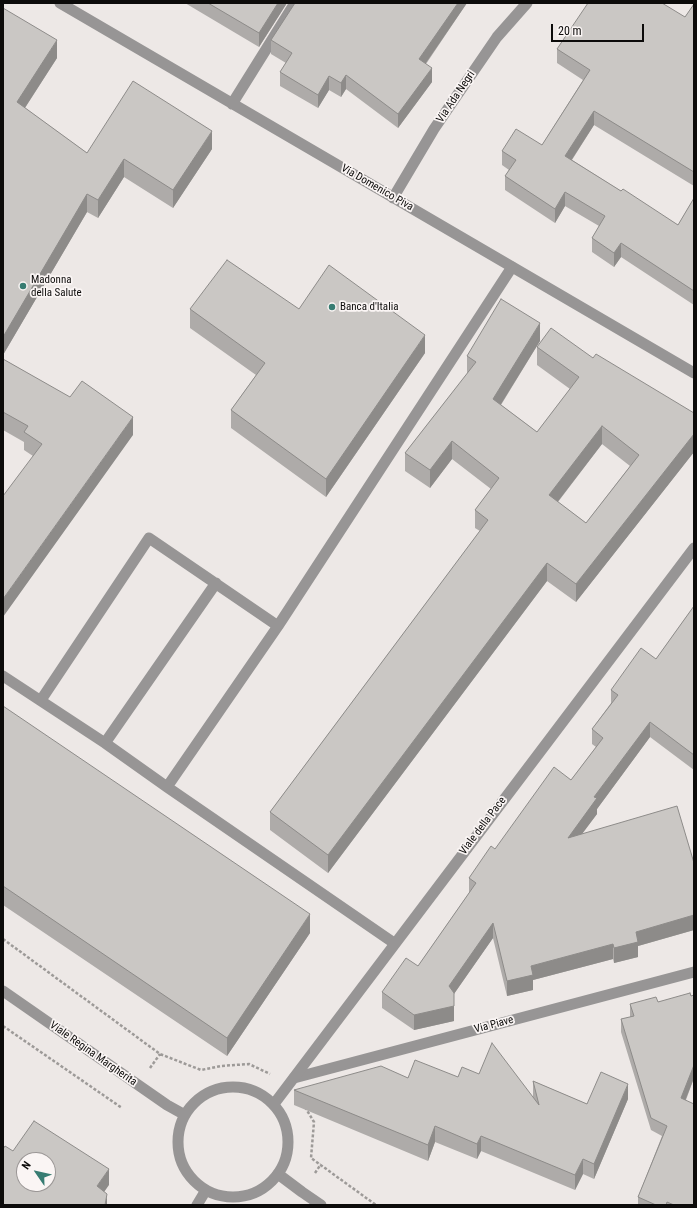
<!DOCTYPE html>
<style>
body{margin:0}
#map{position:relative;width:697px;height:1208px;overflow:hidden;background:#ede8e6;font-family:"Roboto Condensed",sans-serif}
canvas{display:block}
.frame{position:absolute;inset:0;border:4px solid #0c0b0a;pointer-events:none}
.north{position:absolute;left:16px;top:1152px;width:40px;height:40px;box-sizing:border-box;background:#faf5f4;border:1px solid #9b9796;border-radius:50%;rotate:304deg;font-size:11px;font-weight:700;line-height:16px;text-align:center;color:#0c0b0a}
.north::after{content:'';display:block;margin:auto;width:14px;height:18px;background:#377c72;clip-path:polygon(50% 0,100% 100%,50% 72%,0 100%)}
.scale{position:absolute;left:551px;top:24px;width:93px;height:18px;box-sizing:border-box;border:2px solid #0c0b0a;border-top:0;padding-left:5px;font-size:12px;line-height:14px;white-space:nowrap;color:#0c0b0a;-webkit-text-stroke:3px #faf5f4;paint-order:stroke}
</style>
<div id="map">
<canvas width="697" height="1208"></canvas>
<div class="frame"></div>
<div class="north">N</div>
<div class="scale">20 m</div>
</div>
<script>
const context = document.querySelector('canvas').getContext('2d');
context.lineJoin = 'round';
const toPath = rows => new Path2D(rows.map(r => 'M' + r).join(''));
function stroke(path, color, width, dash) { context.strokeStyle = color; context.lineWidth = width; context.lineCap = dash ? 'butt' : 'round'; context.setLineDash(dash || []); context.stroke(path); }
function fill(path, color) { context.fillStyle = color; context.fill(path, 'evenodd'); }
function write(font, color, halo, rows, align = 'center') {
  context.font = font + ' "Roboto Condensed",sans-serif'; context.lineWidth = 3.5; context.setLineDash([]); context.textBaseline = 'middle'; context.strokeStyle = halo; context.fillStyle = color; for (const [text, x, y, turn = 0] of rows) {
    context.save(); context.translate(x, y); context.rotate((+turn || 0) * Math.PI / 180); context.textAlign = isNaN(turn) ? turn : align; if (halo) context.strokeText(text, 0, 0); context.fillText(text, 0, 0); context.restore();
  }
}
const path = toPath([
 [3,939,160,1054,201,1070,221,1066,249,1064,270,1074],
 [3,1026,122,1108],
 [150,1068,160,1054],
 [305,1107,314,1122,311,1158,376,1205],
 [315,1173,321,1164]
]);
const service = toPath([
 [3,676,105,743,167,787,394,943],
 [41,700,149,538,278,626],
 [105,743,216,583],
 [167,787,278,626,512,267]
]);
const minor = toPath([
 [60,3,694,373],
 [232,104,295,3],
 [393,198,434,129,497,37,527,3],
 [294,1078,694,972],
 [278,1174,302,1192,321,1205]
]);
const tertiary = toPath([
 [3,991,167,1105,185,1115],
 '178 1142a55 55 0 1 1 110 0a55 55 0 1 1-110 0Z',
 [274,1104,694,548],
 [197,1205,206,1190]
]);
const wall = toPath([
 [185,3,287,3,259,47],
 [295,3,467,3,426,64,432,82,398,128,346,89,341,97,329,90,318,108,280,86,280,72,286,63,271,54,271,40],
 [694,4,694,186,594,125,572,160,621,191,678,225,694,198,694,305,621,257,614,267,592,252,592,238,599,226,565,206,555,223,505,190,505,176,509,170,502,165,502,151,542,145,583,80,557,63,557,49,685,17],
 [3,8,57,58,25,108,87,153,212,149,173,208,124,177,98,218,87,212,3,355],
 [190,309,299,309,425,353,326,497,231,428,231,410,256,375,190,328],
 [540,341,501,405,537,432,570,389,537,365,537,347,593,358,694,413,694,452,576,602,547,581,328,873,270,830,270,812,480,531,475,528,475,510,491,489,452,459,430,488,405,471,405,453,467,374,467,356],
 [602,444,630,466,586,523,558,502],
 [3,359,133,435,33,456,24,450,24,442,3,430],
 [694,606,694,770,650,737,597,809,597,814,582,833,694,863,694,930,638,946,638,957,614,963,613,959,533,980,533,990,507,996,493,938,454,994,454,1021,414,1030,382,1008,382,992,418,966,469,893,469,878,495,849,571,780,596,747,592,744,592,729,611,703,611,690,656,659],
 [3,706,310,933,227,1056,3,905],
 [694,995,694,1078,686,1100,694,1205,638,1205,638,1197,662,1136,651,1130,621,1032,621,1019,630,1017,630,1004,658,1002],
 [458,1077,533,1098,533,1081,587,1104,628,1099,594,1179,583,1174,575,1190,481,1151,477,1159,435,1142,428,1161,294,1105,294,1090,408,1078]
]);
const shadedWall = toPath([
 [278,3,287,3,259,47,259,33],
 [458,3,467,3,419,73,419,59],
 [57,40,57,58,17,120,17,102],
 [432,68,432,82,398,128,398,114],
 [346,75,346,89,341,97,341,83],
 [329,76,329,90,318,108,318,95],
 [594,111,594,125,565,170,565,156],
 [212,131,212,149,173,208,173,190],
 [124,159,124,177,98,218,98,200],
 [565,192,565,206,555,223,555,209],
 [87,194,87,212,3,355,3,337],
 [621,243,621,257,614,267,614,253],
 [540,323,540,341,493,417,493,399],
 [425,335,425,353,326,497,326,479],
 [133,417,133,435,3,617,3,599],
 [602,426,602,444,549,513,549,495],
 [694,434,694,452,576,602,576,584],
 [452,441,452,459,430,488,430,470],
 [547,563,547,581,328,873,328,855],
 [650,722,650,737,597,809,597,814,568,853,568,838,594,797],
 [310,914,310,933,227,1056,227,1038],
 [694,915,694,930,638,946,638,957,614,963,614,948,636,932],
 [493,923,493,938,449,1001,449,986],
 [613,944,613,959,533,980,533,990,507,996,507,981,531,966],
 [454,1006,454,1021,414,1030,414,1015],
 [694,1065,694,1078,681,1111,681,1098],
 [628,1084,628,1099,594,1179,594,1164],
 [435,1126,435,1142,428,1161,428,1145],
 [481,1136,481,1151,477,1159,477,1144],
 [583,1159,583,1174,575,1190,575,1175],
 [109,1169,109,1185,97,1202,97,1186],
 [107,1194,107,1205,105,1205]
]);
const building = toPath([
 [208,3,278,3,259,33,208,3],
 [295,3,458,3,419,59,432,68,398,114,346,75,341,83,329,76,318,95,280,72,292,53,271,40,295,3],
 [588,3,662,3,685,17,694,4,694,172,594,111,565,156,621,191,623,189,678,225,694,198,694,291,621,243,614,253,592,238,605,216,565,192,555,209,505,176,516,160,502,151,516,129,542,145,590,70,557,49,588,3],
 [3,8,57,40,17,102,87,153,133,81,212,131,173,190,124,159,98,200,87,194,3,337,3,8],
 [227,260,299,309,329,265,425,335,326,479,231,410,265,363,190,309,227,260],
 [501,299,540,323,493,399,537,432,579,377,537,347,551,328,593,358,596,354,694,413,694,434,576,584,547,563,328,855,270,812,488,520,475,510,499,478,452,441,430,470,405,453,476,362,467,356,501,299],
 [602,426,639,455,586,523,549,495,602,426],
 [3,359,70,397,82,381,133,417,3,599,3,496,42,444,24,432,28,426,3,412,3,359],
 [694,606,694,755,650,722,594,797,597,798,568,838,677,806,694,863,694,915,636,932,638,942,614,948,613,944,531,966,533,975,507,981,493,923,449,986,454,993,454,1006,414,1015,382,992,406,958,418,966,476,883,469,878,491,846,495,849,554,767,571,780,603,738,592,729,618,695,611,690,641,648,656,659,694,606],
 [3,706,310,914,227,1038,3,886,3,706],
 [690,993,691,996,694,995,694,1065,681,1098,694,1104,694,1205,674,1205,667,1202,666,1205,656,1205,638,1197,667,1126,651,1118,621,1019,634,1016,630,1004,656,997,658,1002,690,993],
 [492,1043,539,1105,533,1081,587,1104,601,1072,628,1084,594,1164,583,1159,575,1175,481,1136,477,1144,435,1126,428,1145,294,1090,381,1066,408,1078,415,1060,458,1077,462,1067,479,1074,492,1043],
 [34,1121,109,1169,97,1186,107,1194,105,1205,3,1205,3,1149,5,1146,13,1151,34,1121],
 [24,1160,48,1160,48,1184,24,1184,24,1160]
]);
const markers = [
 [23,286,4,"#377c72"],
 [332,307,4,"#377c72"]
];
const streetNames = [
 ["Via Ada Negri",456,97,-56],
 ["Via Domenico Piva",377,188,30],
 ["Viale della Pace",483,826,-53],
 ["Via Piave",494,1025,-15],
 ["Viale Regina Margherita",93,1054,35]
];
const poiNames = [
 ["Madonna",31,280],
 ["della Salute",31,293],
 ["Banca d'Italia",340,307]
];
stroke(path, '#9d9a98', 2.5, [3, 2]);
stroke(service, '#979595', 11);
stroke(minor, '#979595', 11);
stroke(tertiary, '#979595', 11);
fill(wall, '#aeaba9');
fill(shadedWall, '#8d8b89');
fill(building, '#cac7c4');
stroke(building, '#8d8b89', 1);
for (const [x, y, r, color] of markers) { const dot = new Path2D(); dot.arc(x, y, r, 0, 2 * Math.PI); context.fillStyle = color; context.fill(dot); stroke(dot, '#faf5f4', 1.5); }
write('11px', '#0c0b0a', '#faf5f4', streetNames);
write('11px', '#0c0b0a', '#faf5f4', poiNames, 'left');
</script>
